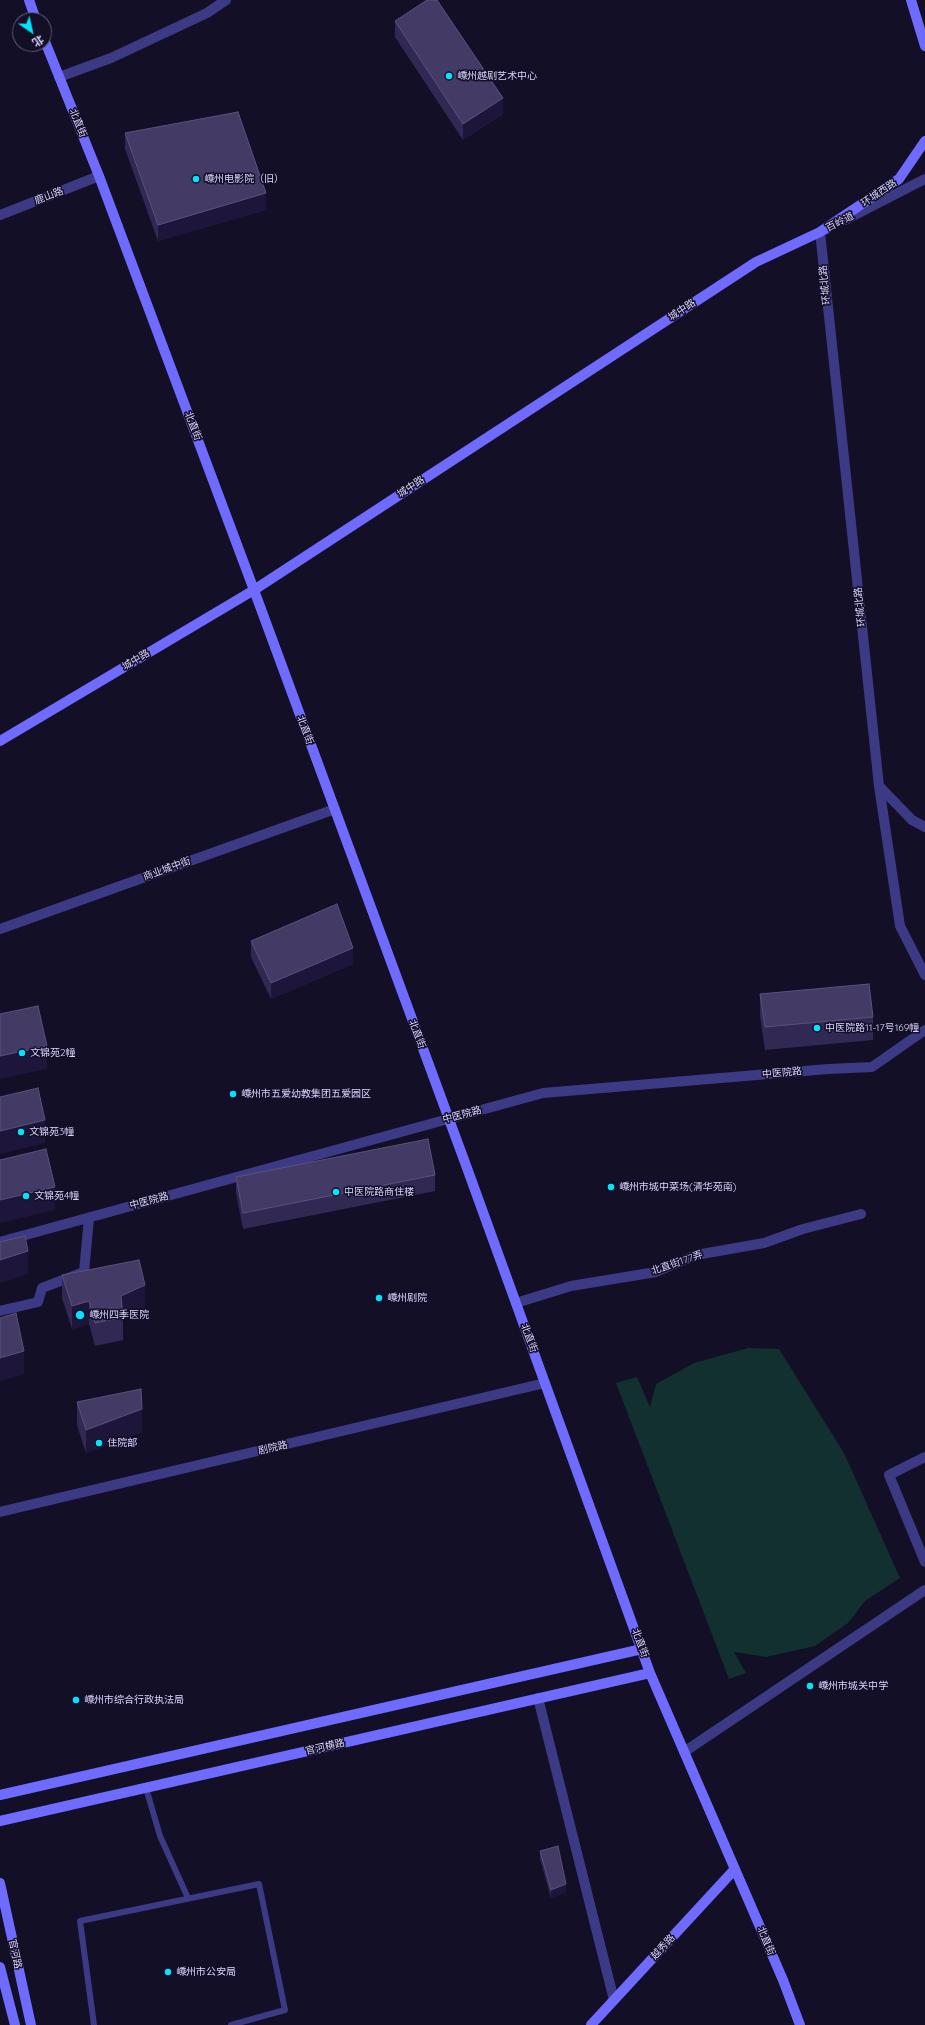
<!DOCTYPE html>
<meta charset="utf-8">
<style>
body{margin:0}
#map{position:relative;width:925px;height:2025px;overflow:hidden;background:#130f26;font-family:Quicksand,"Noto Sans SC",sans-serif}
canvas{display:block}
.north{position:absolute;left:12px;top:12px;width:40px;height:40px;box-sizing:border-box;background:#130f26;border:1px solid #625e7d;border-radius:50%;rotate:146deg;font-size:11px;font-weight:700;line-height:16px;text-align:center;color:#d9d4ff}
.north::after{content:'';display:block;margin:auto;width:14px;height:18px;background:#00e5ff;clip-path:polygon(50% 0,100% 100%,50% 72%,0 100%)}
</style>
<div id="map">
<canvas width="925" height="2025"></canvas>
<div class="north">北</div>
</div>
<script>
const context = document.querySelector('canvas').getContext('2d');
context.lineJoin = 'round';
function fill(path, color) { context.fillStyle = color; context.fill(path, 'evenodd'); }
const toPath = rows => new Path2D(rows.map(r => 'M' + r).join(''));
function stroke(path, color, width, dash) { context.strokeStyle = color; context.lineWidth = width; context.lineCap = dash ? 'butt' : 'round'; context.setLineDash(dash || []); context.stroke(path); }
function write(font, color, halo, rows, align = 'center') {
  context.font = font + ' Quicksand,"Noto Sans SC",sans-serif'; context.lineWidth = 3; context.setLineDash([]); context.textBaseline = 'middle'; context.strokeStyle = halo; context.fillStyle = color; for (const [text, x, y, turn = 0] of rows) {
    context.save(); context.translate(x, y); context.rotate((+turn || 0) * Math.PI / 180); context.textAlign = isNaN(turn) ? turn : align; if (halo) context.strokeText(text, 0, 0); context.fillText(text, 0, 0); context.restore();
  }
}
const green = toPath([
 [748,1348,779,1349,844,1453,900,1578,865,1601,848,1623,815,1646,766,1657,734,1652,746,1673,729,1679,616,1383,637,1377,650,1407,656,1384,694,1363]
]);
const lane = toPath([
 [146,1788,160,1836,188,1898],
 [94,2025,80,1921,259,1884,285,2010,231,2025]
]);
const street = toPath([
 [59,77,111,58,207,13,226,0],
 [0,215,99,176],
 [845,220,925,179],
 [827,229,820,232,879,786,900,926,925,975],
 [879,786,912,820,925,827],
 [0,929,335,809],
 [0,1242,543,1093,828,1069,872,1067,925,1030],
 [516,1303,571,1286,656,1272,696,1255,764,1243,803,1229,861,1214],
 [0,1311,38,1302,42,1288,84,1272,89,1218],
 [925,1457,889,1475,925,1562],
 [0,1512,545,1383],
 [538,1698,614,2000],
 [684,1752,925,1590]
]);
const secondary = toPath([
 [29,0,36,20],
 [911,0,925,46],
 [44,39,99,176,254,590,467,1168,650,1673,783,1980,800,2025],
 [0,741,254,590,756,262,820,232,899,179,925,141],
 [0,1795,642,1649],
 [0,1821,650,1673],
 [0,1883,31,2025],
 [0,1967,15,2025],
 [591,2025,735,1869]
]);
const wall = toPath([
 [395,21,503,114,463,140,395,37],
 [125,133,266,210,158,241,125,149],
 [251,941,353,964,271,999,251,957],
 [760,994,873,1017,873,1040,765,1050,760,1017],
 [435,1175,435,1191,243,1229,236,1193,236,1177],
 [62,1275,145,1308,123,1318,123,1340,95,1346,89,1324,72,1329,62,1298],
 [77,1402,142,1432,86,1453,77,1425],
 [540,1851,566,1892,551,1898,540,1859]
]);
const shadedWall = toPath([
 [503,98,503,114,463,140,463,124],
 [266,193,266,210,158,241,158,225],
 [353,948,353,964,271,999,271,983],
 [47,1046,47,1069,0,1079,0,1056],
 [45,1120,45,1143,0,1154,0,1131],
 [55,1187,55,1210,0,1223,0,1200],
 [28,1251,28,1274,0,1283,0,1260],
 [145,1285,145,1308,123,1318,121,1296],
 [89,1301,89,1324,72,1329,72,1306],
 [24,1351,24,1374,0,1381,0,1358],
 [142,1409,142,1432,86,1453,86,1430],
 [566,1884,566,1892,551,1898,551,1890]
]);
const building = toPath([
 [427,0,437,0,503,98,463,124,395,21,427,0],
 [238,112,266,193,158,225,125,133,238,112],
 [337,904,353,948,271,983,251,941,337,904],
 [869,984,873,1017,765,1027,760,994,869,984],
 [38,1006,47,1046,0,1056,0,1014,38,1006],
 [38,1088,45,1120,0,1131,0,1097,38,1088],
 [428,1139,435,1175,243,1213,236,1177,428,1139],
 [46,1149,55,1187,0,1200,0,1160,46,1149],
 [25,1236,28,1251,0,1260,0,1242,25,1236],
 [139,1260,145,1285,121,1296,123,1317,95,1323,89,1301,72,1306,62,1275,139,1260],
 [16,1313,24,1351,0,1358,0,1318,16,1313],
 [141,1389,142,1409,86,1430,77,1402,141,1389],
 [558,1846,566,1884,551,1890,540,1851,558,1846]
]);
const markers = [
 [449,76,4,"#00e5ff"],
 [196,179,4,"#00e5ff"],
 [817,1028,4,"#00e5ff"],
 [22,1053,4,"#00e5ff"],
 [233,1094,4,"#00e5ff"],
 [21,1132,4,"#00e5ff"],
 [611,1187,4,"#00e5ff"],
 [336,1192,4,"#00e5ff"],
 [26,1196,4,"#00e5ff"],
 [379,1298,4,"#00e5ff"],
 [80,1315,5,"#00e5ff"],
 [99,1443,4,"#00e5ff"],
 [810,1686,4,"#00e5ff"],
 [76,1700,4,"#00e5ff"],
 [168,1972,4,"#00e5ff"]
];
const poiNames = [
 ["嵊州越剧艺术中心",457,76],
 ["嵊州电影院（旧）",204,179],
 ["中医院路11-17号169幢",825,1028],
 ["文锦苑2幢",30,1053],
 ["嵊州市五爱幼教集团五爱园区",241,1094],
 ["文锦苑3幢",29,1132],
 ["嵊州市城中菜场(清华苑南)",619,1187],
 ["中医院路商住楼",344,1192],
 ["文锦苑4幢",34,1196],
 ["嵊州剧院",387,1298],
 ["嵊州四季医院",89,1315],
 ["住院部",107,1443],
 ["嵊州市城关中学",818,1686],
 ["嵊州市综合行政执法局",84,1700],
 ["嵊州市公安局",176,1972]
];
const streetNames = [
 ["北直街",78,123,68],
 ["环城西路",879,193,-34],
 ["鹿山路",49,196,-21],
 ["百岭道",840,222,-27],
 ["环城北路",825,285,-96],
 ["城中路",682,310,-33],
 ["北直街",193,426,69],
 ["城中路",411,487,-33],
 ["环城北路",860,607,-96],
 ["城中路",136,660,-31],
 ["北直街",305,730,70],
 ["商业城中街",167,869,-20],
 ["北直街",417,1034,70],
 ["中医院路",782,1073,-5],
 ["中医院路",462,1115,-15],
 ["中医院路",149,1201,-15],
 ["北直街177弄",677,1263,-19],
 ["北直街",529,1338,70],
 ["剧院路",273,1448,-13],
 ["北直街",640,1643,70],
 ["官河横路",325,1747,-13],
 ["北直街",766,1941,67],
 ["越秀路",663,1947,-47],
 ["官河路",15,1954,78]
];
fill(green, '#12302f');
stroke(lane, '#3d3a85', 6);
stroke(street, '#3d3a85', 10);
stroke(secondary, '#6f6bff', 10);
fill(wall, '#312854');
fill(shadedWall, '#1d163a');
fill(building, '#433a66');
stroke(building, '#5a527e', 1);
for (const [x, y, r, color] of markers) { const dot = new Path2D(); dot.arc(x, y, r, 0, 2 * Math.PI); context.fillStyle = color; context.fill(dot); stroke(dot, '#130f26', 1.5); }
write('10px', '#d9d4ff', '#130f26', poiNames, 'left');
write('10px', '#d9d4ff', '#130f26', streetNames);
</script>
